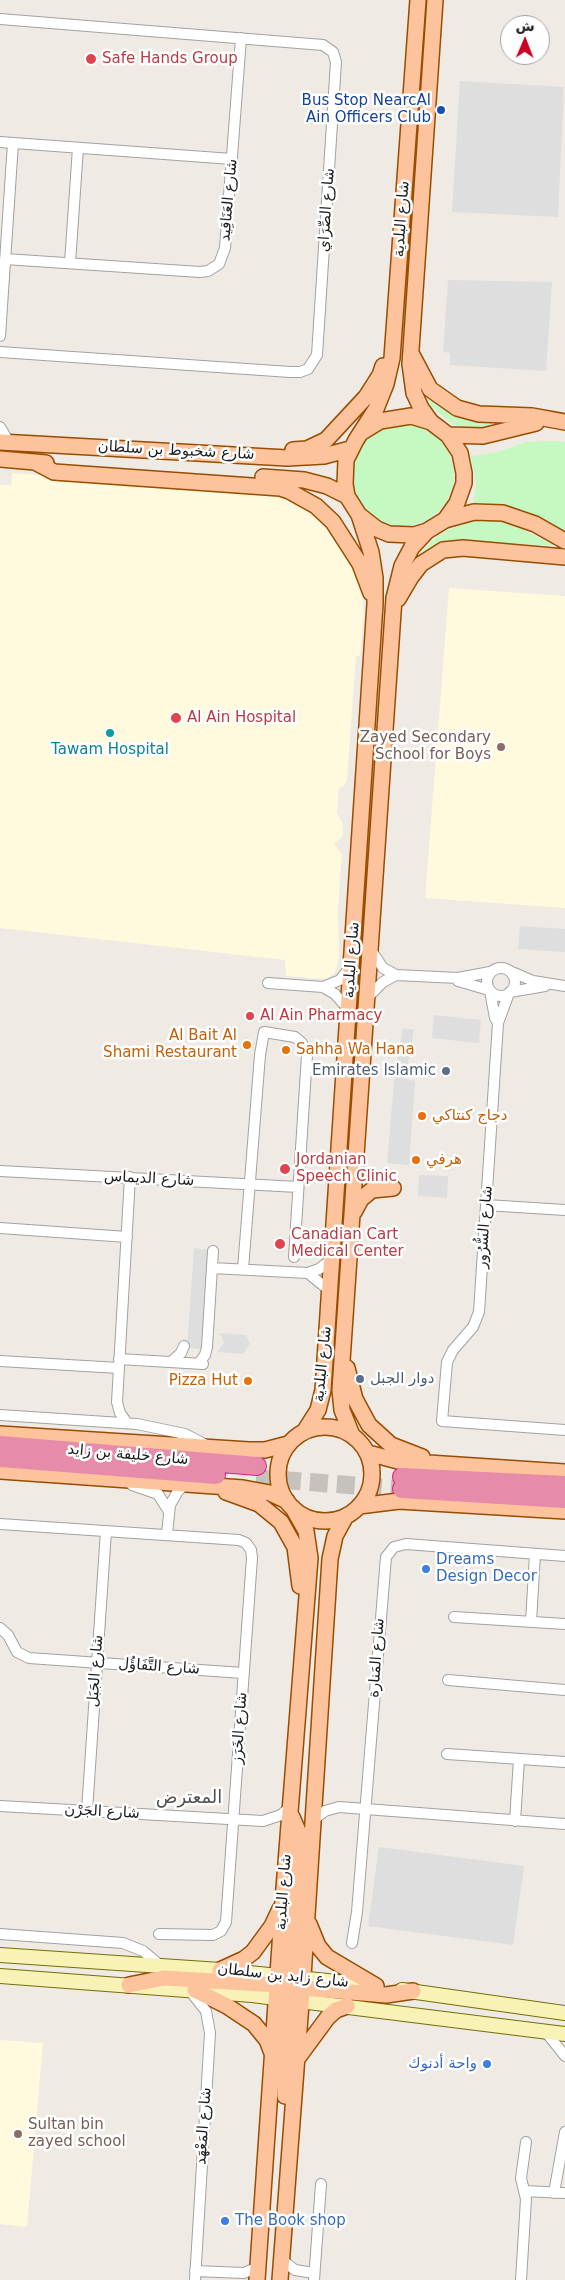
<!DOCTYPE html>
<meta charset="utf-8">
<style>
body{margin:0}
#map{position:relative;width:565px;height:2280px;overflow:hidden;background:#efeae4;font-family:"DejaVu Sans","Noto Naskh Arabic",sans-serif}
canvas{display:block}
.north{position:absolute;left:500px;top:15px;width:50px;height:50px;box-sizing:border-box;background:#fff;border:1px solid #a5a5a5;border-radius:50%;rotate:1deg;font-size:14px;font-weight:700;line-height:20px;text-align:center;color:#1e1e1e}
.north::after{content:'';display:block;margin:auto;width:18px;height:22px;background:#cc0021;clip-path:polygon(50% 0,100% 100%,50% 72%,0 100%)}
</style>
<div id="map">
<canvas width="565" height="2280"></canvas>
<div class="north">ش</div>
</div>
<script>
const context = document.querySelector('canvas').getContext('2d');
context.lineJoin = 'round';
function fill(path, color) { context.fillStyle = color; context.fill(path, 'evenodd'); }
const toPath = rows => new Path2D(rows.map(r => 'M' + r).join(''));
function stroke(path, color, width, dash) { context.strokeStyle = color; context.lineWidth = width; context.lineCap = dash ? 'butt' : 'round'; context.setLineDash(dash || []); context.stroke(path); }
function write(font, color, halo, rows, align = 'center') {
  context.font = font + ' "DejaVu Sans","Noto Naskh Arabic",sans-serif'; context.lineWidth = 5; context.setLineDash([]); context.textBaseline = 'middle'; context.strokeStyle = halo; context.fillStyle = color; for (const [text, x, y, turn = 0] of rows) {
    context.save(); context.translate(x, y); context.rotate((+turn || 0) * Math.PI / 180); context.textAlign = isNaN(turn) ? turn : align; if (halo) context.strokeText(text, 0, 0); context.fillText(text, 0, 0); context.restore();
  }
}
const education = toPath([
 [12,473,272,492,295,500,307,507,323,522,344,550,360,581,364,611,360,656,356,656,347,780,343,787,339,788,337,813,343,824,343,836,334,844,342,854,338,908,339,957,335,973,326,979,286,976,285,960,0,928,0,485,11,485],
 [449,588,565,596,565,908,425,898],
 [0,2040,43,2043,27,2227,0,2224]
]);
const park = toPath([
 [424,391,442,407,453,413,501,421,479,428,469,429,452,424,430,405],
 '352 475a51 51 0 1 1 102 0a51 51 0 1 1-102 0Z',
 [553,441,565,442,565,540,541,527,472,513,476,483,471,456,498,452,526,442],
 [473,521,500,521,513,524,555,546,460,540,436,545,420,553,438,536,450,529]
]);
const parking = toPath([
 [460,81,564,87,558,217,452,212],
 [448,280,552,282,546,371,450,365,450,353,443,352],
 [520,926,565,929,565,952,518,949],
 [434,1015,481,1020,479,1043,432,1038],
 [403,1028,414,1030,405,1079,415,1081,409,1165,387,1163,395,1070],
 [419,1175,448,1176,447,1198,418,1196],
 [194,1248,210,1250,203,1349,187,1348],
 [220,1333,246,1335,250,1344,243,1354,217,1352,224,1343],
 [379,1847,524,1866,513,1945,368,1926]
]);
const highwayTunnel = toPath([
 [256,1478,402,1489]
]);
const street = toPath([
 [0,19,323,45,333,52,336,62,317,355,308,369,300,372,290,372,0,352],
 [0,142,232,159],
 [5,259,200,272,208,271,219,264,225,248,241,38],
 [70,263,78,148],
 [0,336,13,143],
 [0,427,9,442],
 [371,950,383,968,396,975,458,978,490,972],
 '487 982a14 14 0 1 1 28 0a14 14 0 1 1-28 0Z',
 [512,972,533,981,565,986],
 [458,981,489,990],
 [268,983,323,987,340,980,351,966],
 [323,987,335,994,348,1009],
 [490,991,495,1018,498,1023],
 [510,992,545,986],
 [509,993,498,1023,479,1312,473,1327,453,1350,447,1362,442,1421,565,1430],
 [367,998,383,982,396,975],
 [0,1171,298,1187],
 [486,1205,565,1210],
 [0,1228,127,1237],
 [212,1268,308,1273,319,1269,332,1259],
 [243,1269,260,1055,264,1032,295,1037,302,1043,307,1055,294,1257],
 [308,1273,330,1291],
 [119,1359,203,1364],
 [0,1361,119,1368],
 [171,1362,181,1353,184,1346],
 [199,1363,205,1355,207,1347,213,1251],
 [0,1415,137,1424,185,1434,208,1446],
 [127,1423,120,1413,117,1402,130,1177],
 [132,1485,158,1494,168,1510],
 [0,1524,239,1540,246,1543,251,1550,252,1558,226,1922,221,1931,213,1935,159,1934],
 [167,1534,170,1505,178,1491,186,1484],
 [454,1617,565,1624],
 [531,1622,535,1554],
 [0,1628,8,1635,17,1652,29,1658,243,1673],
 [448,1680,565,1690],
 [447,1754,565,1762],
 [0,1806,263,1821,281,1815,290,1807],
 [87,1811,106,1531],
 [313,1820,325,1811,339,1807,565,1824],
 [515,1821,519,1759],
 [0,1934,123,1943,143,1951,161,1966],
 [352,1943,357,1912,386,1557,394,1547,406,1544,565,1556],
 [190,1991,206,2011,210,2033,195,2280],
 [545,2031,565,2056],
 [524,2191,565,2193],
 [554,2193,565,2132],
 [282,2260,295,2270,314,2273],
 [195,2271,244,2273,258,2267],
 [314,2280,321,2184],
 [521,2280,526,2199,521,2178,526,2142]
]);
const secondary = toPath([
 [0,1955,220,1970,376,1986],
 [0,1976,252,1995,565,2034],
 [402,1990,565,2013]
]);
const primary = toPath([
 [412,355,430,389,457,408,479,414,532,416,565,422],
 [431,422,421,408,414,393,410,364,435,0],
 [362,432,380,421,411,416,431,422,448,435,460,453,464,473,464,483,457,503,445,520,427,531,414,535,389,534,377,529,359,515,347,496,345,484,346,460,356,440,376,409,386,384,392,358,418,0],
 [448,435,483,436,536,423],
 [0,442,287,458,324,456,350,449],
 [293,450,307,449,326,440,366,397,380,375,383,366],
 [0,459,46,463],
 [37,463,54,472,280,488,289,491,316,506,333,522,360,564,371,593],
 [263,477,304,480,327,486,347,496],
 [445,520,474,512,503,513,535,524,565,541],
 [398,599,411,577,421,564,443,550,463,548,565,557],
 [354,1212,361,1199,372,1190,393,1188],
 [347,1368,355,1399,369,1425,391,1445,422,1457],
 '278 1474a47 47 0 1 1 94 0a47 47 0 1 1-94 0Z',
 [304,1432,318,1410,323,1390,375,604,375,578,371,552,359,515],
 [0,1434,249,1450,265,1450,288,1444],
 [352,1435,342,1410,340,1390,394,598,402,566,412,547,427,531],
 [368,1453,398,1461,565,1472],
 [0,1471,243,1488,270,1493,287,1501],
 [226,1492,259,1504,281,1522,295,1547,300,1586],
 [359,1506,399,1501,565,1511],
 [292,1817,298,1831,299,1844,290,1976,301,2000],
 [309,1924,318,1946,327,1957,376,1986],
 [220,1970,244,1959,253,1952,272,1926,280,1909],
 [280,1978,288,1999,285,2096],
 [129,1985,164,1978,278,1985,286,1984],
 [195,1990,227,2006,254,2024,267,2040,272,2053],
 [294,1990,303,1988,386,1995,413,1991],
 [297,2059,328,2017,336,2010,347,2006],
 [257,2280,283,1901,310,1558,306,1531,293,1508],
 [280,2280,303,1977,330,1559,335,1536,346,1516]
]);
const highway = toPath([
 [0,1445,257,1466],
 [0,1458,216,1475],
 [402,1477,565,1485],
 [402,1489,565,1499]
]);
const markers = [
 [91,59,6,"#e0444e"],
 [441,110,5,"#1a4fb4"],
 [176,718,6,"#e0444e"],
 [110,733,5,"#0f9aa8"],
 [501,747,5,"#8d6e63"],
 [250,1016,5,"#e0444e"],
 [247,1045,5,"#e8710a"],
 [286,1050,5,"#e8710a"],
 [446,1071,5,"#5c6f8a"],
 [422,1116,5,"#e8710a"],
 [416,1160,5,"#e8710a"],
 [285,1169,6,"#e0444e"],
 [280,1244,6,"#e0444e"],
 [360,1379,5,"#5c6f8a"],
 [248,1381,5,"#e8710a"],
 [426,1569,5,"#3f7fe0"],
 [487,2064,5,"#3f7fe0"],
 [18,2134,5,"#8d6e63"],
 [225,2221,5,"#3f7fe0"]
];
const healthNames = [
 ["Safe Hands Group",102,59],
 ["Al Ain Hospital",187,718],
 ["Al Ain Pharmacy",260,1016],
 ["Jordanian",296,1160],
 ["Speech Clinic",296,1177],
 ["Canadian Cart",291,1235],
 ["Medical Center",291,1252]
];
const transitNames = [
 ["Bus Stop NearcAl",431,101],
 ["Ain Officers Club",431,118]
];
const streetNames = [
 ["شارع العَنَاقِيد",229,200,-85],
 ["شارع الصِّرَاي",327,210,-86],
 ["شارع البلدية",402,219,-86],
 ["شارع شخبوط بن سلطان",176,451,3],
 ["شارع البلدية",352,960,-86],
 ["شارع الديماس",149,1179,3],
 ["شارع السُّرُور",485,1227,-86],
 ["شارع البلدية",323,1364,-84],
 ["شارع خليفة بن زايد",128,1455,5],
 ["شارع المَنارة",377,1658,-86],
 ["شارع التَّفَاؤُل",159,1667,4],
 ["شارع الجَبَل",96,1671,-86],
 ["شارع الخَرَز",240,1728,-86],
 ["شارع الجَرْن",102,1812,3],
 ["شارع البلدية",284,1892,-86],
 ["شارع زايد بن سلطان",283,1976,6],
 ["شارع المَعْهَد",204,2126,-86]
];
const educationNames = [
 ["Zayed Secondary",491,738],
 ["School for Boys",491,755],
 ["Sultan bin",28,2125,"left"],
 ["zayed school",28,2142,"left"]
];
const cultureNames = [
 ["Tawam Hospital",110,750]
];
const foodNames = [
 ["Al Bait Al",237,1036,"right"],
 ["Shami Restaurant",237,1053,"right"],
 ["Sahha Wa Hana",296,1050],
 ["دجاج كنتاكي",432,1116],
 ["هرفي",426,1160],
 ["Pizza Hut",238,1381,"right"]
];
const serviceNames = [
 ["Emirates Islamic",436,1071],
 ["دوار الجبل",370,1379,"left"]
];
const shopNames = [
 ["Dreams",436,1560],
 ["Design Decor",436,1577],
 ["واحة أدنوك",477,2064,"right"],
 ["The Book shop",235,2221]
];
const quarterNames = [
 ["المعترض",189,1798]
];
fill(education, '#fff9dd');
fill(park, '#c5f9c1');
fill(parking, '#dedede');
stroke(highwayTunnel, '#c5c1bc', 18, [18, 9]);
stroke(street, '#a2a2a2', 12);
stroke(secondary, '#756f05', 16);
stroke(primary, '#984d00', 18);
stroke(highway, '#da2480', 20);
stroke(street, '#fff', 10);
stroke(secondary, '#f9f2b7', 14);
stroke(primary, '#fcc39c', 15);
stroke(highway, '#e78bab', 18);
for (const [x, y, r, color] of markers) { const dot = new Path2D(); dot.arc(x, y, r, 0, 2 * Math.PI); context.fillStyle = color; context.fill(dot); stroke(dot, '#fff', 2); }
write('15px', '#be3a42', '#fff', healthNames, 'left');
write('15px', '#164399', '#fff', transitNames, 'right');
write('15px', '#1e1e1e', '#fff', streetNames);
write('15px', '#785e54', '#fff', educationNames, 'right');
write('15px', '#0d838f', '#fff', cultureNames);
write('15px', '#c56008', '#fff', foodNames, 'left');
write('15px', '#4e5e75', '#fff', serviceNames, 'right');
write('15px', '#366cbe', '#fff', shopNames, 'left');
write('18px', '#515151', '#fff', quarterNames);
</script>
